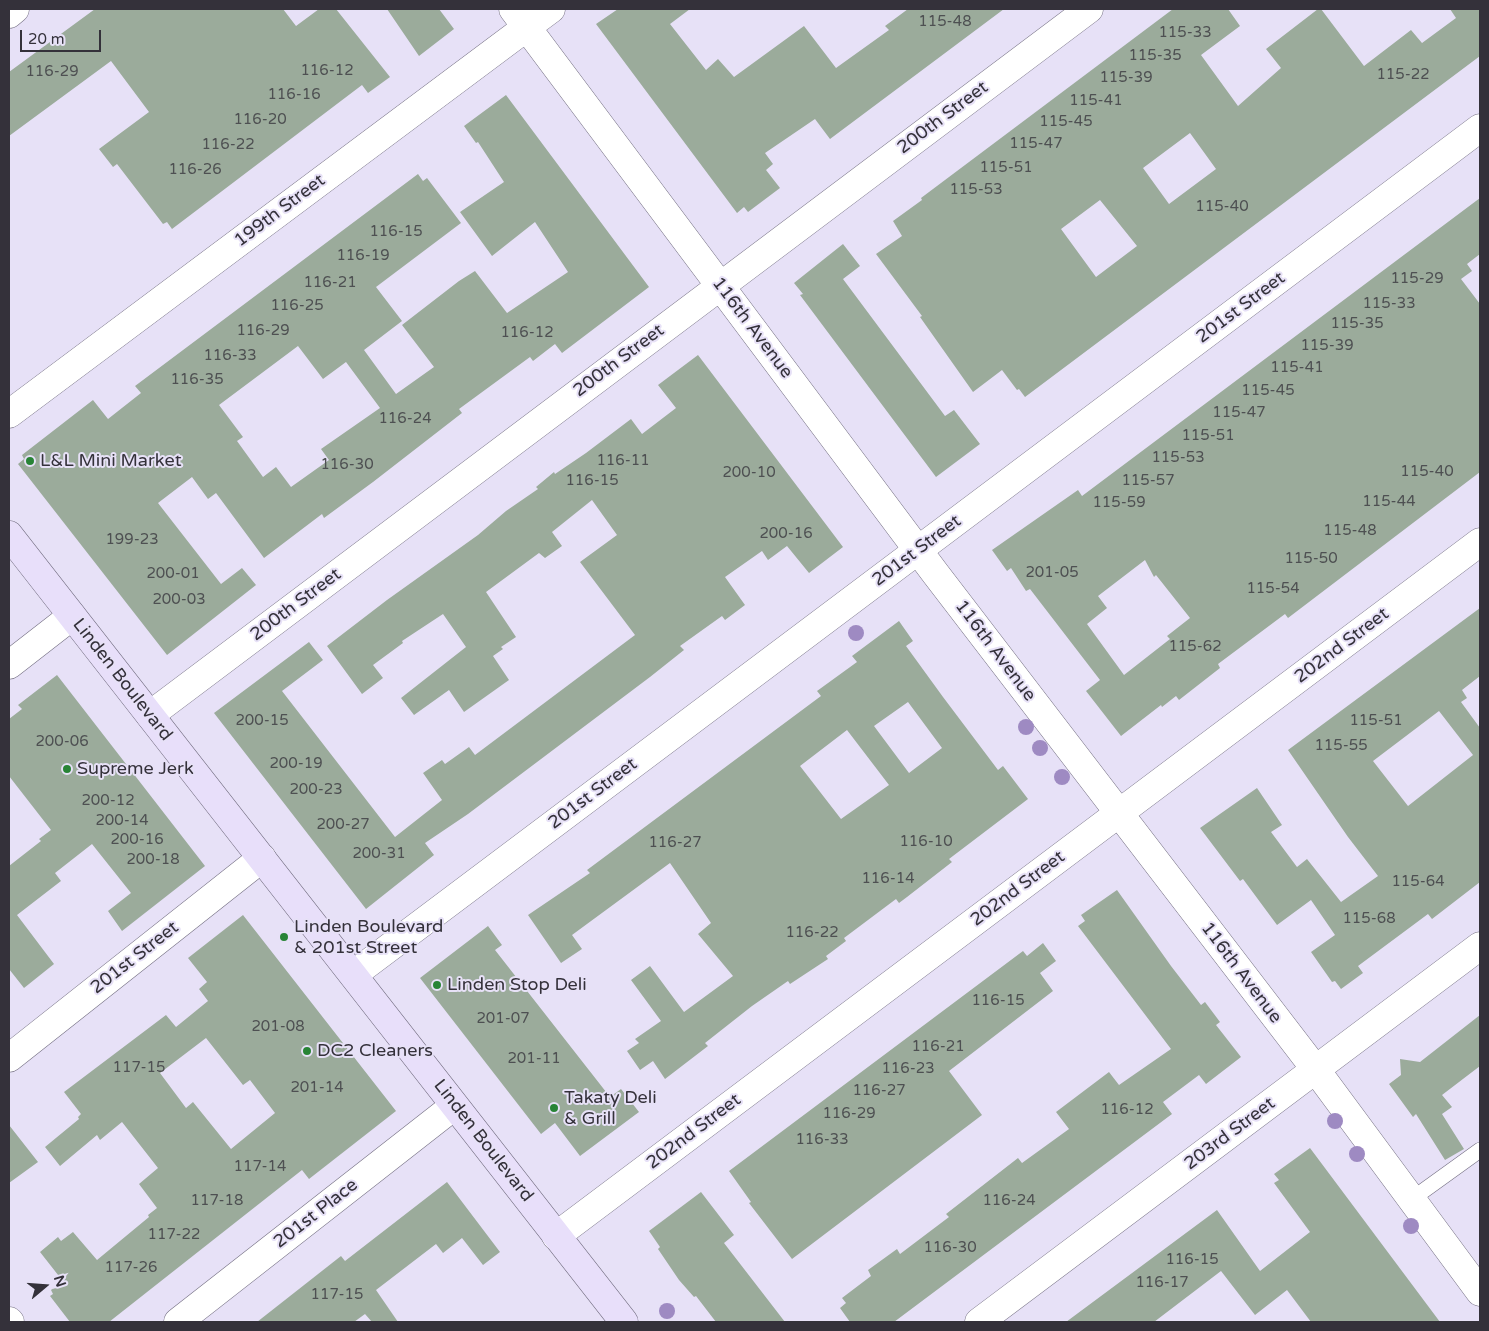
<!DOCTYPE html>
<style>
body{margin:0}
#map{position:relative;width:1489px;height:1331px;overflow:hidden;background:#e7e1f7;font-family:"Varela Round",sans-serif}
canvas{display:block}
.frame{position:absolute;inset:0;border:10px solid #34313a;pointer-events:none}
.north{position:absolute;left:20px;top:1261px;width:50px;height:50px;-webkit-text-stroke:4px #e7e1f7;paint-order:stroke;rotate:72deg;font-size:14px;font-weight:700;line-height:20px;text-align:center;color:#34313a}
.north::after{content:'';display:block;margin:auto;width:18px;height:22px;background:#34313a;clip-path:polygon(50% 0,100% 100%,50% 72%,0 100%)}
.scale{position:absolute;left:20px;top:30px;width:81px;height:22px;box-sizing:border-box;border:2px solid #34313a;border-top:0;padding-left:6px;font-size:15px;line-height:18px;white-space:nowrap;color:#34313a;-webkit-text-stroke:4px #e7e1f7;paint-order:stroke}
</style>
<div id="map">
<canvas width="1489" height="1331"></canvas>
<div class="frame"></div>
<div class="north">N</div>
<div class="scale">20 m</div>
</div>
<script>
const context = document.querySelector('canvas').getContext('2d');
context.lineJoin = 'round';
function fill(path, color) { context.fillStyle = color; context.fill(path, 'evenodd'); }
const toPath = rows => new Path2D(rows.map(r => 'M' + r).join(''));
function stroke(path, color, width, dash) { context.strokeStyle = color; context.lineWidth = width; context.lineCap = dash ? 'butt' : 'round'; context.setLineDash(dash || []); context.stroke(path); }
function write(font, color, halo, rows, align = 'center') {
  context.font = font + ' "Varela Round",sans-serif'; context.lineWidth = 4; context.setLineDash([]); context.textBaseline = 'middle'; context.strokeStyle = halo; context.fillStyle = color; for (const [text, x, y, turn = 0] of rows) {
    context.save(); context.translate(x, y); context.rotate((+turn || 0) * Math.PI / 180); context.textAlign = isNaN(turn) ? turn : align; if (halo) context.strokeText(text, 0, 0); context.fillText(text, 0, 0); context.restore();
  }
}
const building = toPath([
 [95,9,283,9,296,26,319,9,336,9,390,77,368,93,362,85,172,229,167,222,163,224,117,164,113,167,99,149,149,112,111,61,9,136,9,72],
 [387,9,439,9,454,29,419,56],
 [618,9,690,9,670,24,706,70,718,59,734,77,804,26,836,68,889,30,885,26,908,9,1004,9,830,139,815,119,765,153,773,164,766,170,780,188,748,212,744,207,737,213,596,24],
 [1173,9,1228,9,1240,26,1201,55,1238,106,1281,68,1266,49,1318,9,1321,9,1364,66,1411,30,1422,43,1456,18,1450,9,1480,9,1480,56,1025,397,1019,389,1017,390,1002,370,973,392,920,317,922,316,876,254,902,236,893,221,922,200,921,198],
 [1190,133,1216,169,1169,204,1143,168],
 [1100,200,1137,246,1096,277,1061,229],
 [506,95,649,287,562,353,555,344,533,361,530,357,459,409,462,413,373,482,324,518,322,514,264,558,216,493,208,499,192,477,158,503,221,584,242,568,256,585,167,655,18,464,24,459,22,455,93,400,108,419,141,393,135,386,418,174,423,181,427,178,461,223,376,287,402,321,364,350,396,394,434,367,402,325,459,281,475,271,507,313,568,272,535,222,492,256,460,212,504,182,478,142,476,143,464,126],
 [298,346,323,379,346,362,380,408,321,449,329,460,291,487,276,467,263,477,237,441,243,437,219,405],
 [1480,198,1480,254,1467,264,1472,271,1461,279,1480,304,1480,472,1288,618,1285,614,1218,664,1220,668,1179,700,1176,696,1162,707,1161,705,1121,736,1086,691,1100,680,1030,589,1026,591,1011,568,1007,571,992,550,1078,490,1082,496],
 [1145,560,1154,577,1156,575,1190,618,1167,636,1170,639,1124,675,1087,624,1107,608,1098,596],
 [843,244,860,266,843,279,945,416,954,410,980,444,936,477,800,295,803,294,794,283],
 [698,355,843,547,809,573,787,546,768,560,762,551,725,577,745,605,725,620,722,616,680,646,684,650,650,677,468,814,425,843,434,855,366,909,214,713,309,642,323,660,282,691,395,837,442,800,423,773,442,760,445,764,469,747,475,755,635,635,580,562,617,535,592,500,552,532,562,546,545,558,539,553,486,592,516,637,501,647,503,649,493,656,509,680,464,712,449,690,414,715,401,698,466,647,443,614,402,641,403,643,373,665,383,678,362,694,327,646,387,600,478,535,506,511,538,489,536,487,554,472,555,474,586,453,631,419,642,434,676,408,658,385],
 [1480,608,1480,676,1462,690,1467,698,1461,702,1480,728,1480,882,1432,919,1428,914,1358,966,1363,973,1341,989,1335,981,1332,982,1311,952,1335,935,1311,900,1277,925,1243,879,1240,881,1200,828,1257,788,1282,825,1271,832,1297,867,1307,859,1341,902,1378,876,1348,837,1288,750],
 [1439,711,1473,755,1408,806,1373,761],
 [899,621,913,641,906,646,943,697,998,770,1003,766,1028,799,949,859,952,862,907,897,899,903,896,899,844,938,846,941,826,956,828,959,790,984,788,981,752,1006,705,1043,708,1046,665,1079,653,1061,640,1070,627,1051,639,1043,635,1039,661,1021,631,980,650,966,684,1012,733,976,698,934,711,923,670,863,572,935,582,949,561,963,528,915,590,873,587,870,821,696,817,691,857,662,852,656],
 [908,702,942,748,909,773,874,726],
 [847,730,889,785,841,819,800,766],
 [57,675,205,866,122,931,108,911,131,893,92,844,55,873,61,881,17,915,54,964,24,988,9,969,9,866,41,841,39,839,51,830,9,776,9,719,22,709,18,705],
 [1117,890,1171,966,1201,1005,1205,1002,1220,1022,1216,1025,1241,1057,1206,1084,1199,1075,1163,1102,1172,1114,894,1322,850,1322,840,1308,846,1303,842,1298,871,1276,868,1270,897,1249,900,1254,949,1217,946,1214,1018,1158,1022,1163,1069,1129,1056,1112,1109,1072,1119,1085,1171,1049,1078,926,1085,921,1081,915],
 [243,915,396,1111,309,1179,302,1170,109,1322,70,1322,50,1296,53,1294,51,1290,62,1280,40,1252,58,1237,61,1241,73,1232,97,1260,149,1217,148,1215,157,1208,139,1184,158,1168,122,1122,100,1140,97,1135,60,1166,45,1147,79,1119,78,1117,81,1114,64,1092,166,1015,176,1027,208,1001,199,989,207,982,188,958],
 [206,1038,243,1085,250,1080,275,1113,231,1149,193,1102,186,1108,160,1073],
 [488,926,502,945,495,950,610,1097,621,1089,639,1112,580,1156,555,1123,541,1134,420,978],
 [1043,943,1056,961,1040,973,1053,991,949,1071,982,1115,792,1259,749,1203,751,1202,729,1171,1023,951,1027,956],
 [1480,1015,1480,1066,1442,1095,1452,1107,1442,1114,1464,1149,1445,1160,1416,1114,1413,1117,1389,1084,1401,1075,1400,1059,1420,1062],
 [9,1125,38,1162,9,1183],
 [1310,1148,1440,1322,1311,1322,1287,1290,1255,1315,1221,1271,1154,1322,1066,1322,1217,1210,1260,1271,1310,1232,1274,1183,1279,1180,1274,1174],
 [447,1182,500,1252,483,1265,462,1238,443,1253,436,1244,376,1290,398,1322,372,1322,365,1314,354,1322,257,1322,341,1256,345,1261],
 [701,1192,734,1235,724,1243,785,1322,716,1322,696,1296,694,1297,679,1280,658,1249,660,1247,649,1231]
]);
const service = toPath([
 [1412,1199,1480,1150]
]);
const minor = toPath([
 [513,9,935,573,1316,1070,1480,1292],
 [9,14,15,9],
 [9,414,551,9],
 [9,665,72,616],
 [150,715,1089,9],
 [354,974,1480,128],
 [9,1058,262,858],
 [556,1236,1480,542],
 [9,1321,10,1322],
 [178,1322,454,1106],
 [979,1322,1480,946]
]);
const secondary = toPath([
 [9,535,624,1322]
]);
const trees = [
 [856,633],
 [1026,727],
 [1040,748],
 [1062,777],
 [1335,1121],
 [1357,1154],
 [1411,1226],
 [667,1311]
];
const markers = [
 [30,461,5,"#288436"],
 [67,769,5,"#288436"],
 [284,937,5,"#288436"],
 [437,985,5,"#288436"],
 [307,1051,5,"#288436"],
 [554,1108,5,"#288436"]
];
const numberNames = [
 ["115-48",945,22],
 ["115-33",1185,33],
 ["115-35",1155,56],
 ["116-12",327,71],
 ["116-29",52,72],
 ["115-22",1403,75],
 ["115-39",1126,78],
 ["116-16",294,95],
 ["115-41",1096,101],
 ["116-20",260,120],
 ["115-45",1066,122],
 ["115-47",1036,144],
 ["116-22",228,145],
 ["115-51",1006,168],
 ["116-26",195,170],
 ["115-53",976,190],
 ["115-40",1222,207],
 ["116-15",396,232],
 ["116-19",363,256],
 ["115-29",1417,279],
 ["116-21",330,283],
 ["115-33",1389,304],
 ["116-25",297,306],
 ["115-35",1357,324],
 ["116-29",263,331],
 ["116-12",527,333],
 ["115-39",1327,346],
 ["116-33",230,356],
 ["115-41",1297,368],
 ["116-35",197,380],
 ["115-45",1268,391],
 ["115-47",1239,413],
 ["116-24",405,419],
 ["115-51",1208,436],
 ["115-53",1178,458],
 ["116-11",623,461],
 ["116-30",347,465],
 ["115-40",1427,472],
 ["200-10",749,473],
 ["116-15",592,481],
 ["115-57",1148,481],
 ["115-44",1389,502],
 ["115-59",1119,503],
 ["115-48",1350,531],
 ["200-16",786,534],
 ["199-23",132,540],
 ["115-50",1311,559],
 ["201-05",1052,573],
 ["200-01",173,574],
 ["115-54",1273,589],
 ["200-03",179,600],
 ["115-62",1195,647],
 ["200-15",262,721],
 ["115-51",1376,721],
 ["200-06",62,742],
 ["115-55",1341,746],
 ["200-19",296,764],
 ["200-23",316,790],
 ["200-12",108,801],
 ["200-14",122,821],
 ["200-27",343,825],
 ["200-16",137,840],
 ["116-10",926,842],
 ["116-27",675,843],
 ["200-31",379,854],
 ["200-18",153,860],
 ["116-14",888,879],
 ["115-64",1418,882],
 ["115-68",1369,919],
 ["116-22",812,933],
 ["116-15",998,1001],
 ["201-07",503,1019],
 ["201-08",278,1027],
 ["116-21",938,1047],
 ["201-11",534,1059],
 ["117-15",139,1068],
 ["116-23",908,1069],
 ["201-14",317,1088],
 ["116-27",879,1091],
 ["116-12",1127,1110],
 ["116-29",849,1114],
 ["116-33",822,1140],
 ["117-14",260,1167],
 ["117-18",217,1201],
 ["116-24",1009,1201],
 ["117-22",174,1235],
 ["116-30",950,1248],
 ["116-15",1192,1260],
 ["117-26",131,1268],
 ["116-17",1162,1283],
 ["117-15",337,1295]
];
const streetNames = [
 ["200th Street",943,118,-37],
 ["199th Street",280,211,-37],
 ["201st Street",1241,308,-37],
 ["116th Avenue",752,328,53],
 ["200th Street",619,361,-37],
 ["201st Street",917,551,-37],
 ["200th Street",296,605,-37],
 ["202nd Street",1342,646,-37],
 ["116th Avenue",995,651,53],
 ["Linden Boulevard",122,680,52],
 ["201st Street",593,794,-37],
 ["202nd Street",1018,889,-37],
 ["201st Street",135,958,-38],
 ["116th Avenue",1241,973,53],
 ["202nd Street",694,1132,-37],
 ["203rd Street",1230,1134,-37],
 ["Linden Boulevard",483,1141,52],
 ["201st Place",316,1214,-38]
];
const poiNames = [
 ["L&L Mini Market",40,461],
 ["Supreme Jerk",77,769],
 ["Linden Boulevard",294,927],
 ["& 201st Street",294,948],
 ["Linden Stop Deli",447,985],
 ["DC2 Cleaners",317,1051],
 ["Takaty Deli",564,1098],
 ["& Grill",564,1119]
];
fill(building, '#9bab9b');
stroke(service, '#736e81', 16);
stroke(minor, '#736e81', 29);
stroke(secondary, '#736e81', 29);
stroke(service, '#fff', 15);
stroke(minor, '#fff', 28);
stroke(secondary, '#e8dffa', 28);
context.fillStyle = '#9e8ac2';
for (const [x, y] of trees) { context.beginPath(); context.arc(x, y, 8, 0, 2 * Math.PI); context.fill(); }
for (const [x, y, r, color] of markers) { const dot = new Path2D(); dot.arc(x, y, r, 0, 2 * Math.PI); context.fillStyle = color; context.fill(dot); stroke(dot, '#e7e1f7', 2); }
write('15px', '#4e5052', null, numberNames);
write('18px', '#34313a', '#e7e1f7', streetNames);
write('18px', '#34313a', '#e7e1f7', poiNames, 'left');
</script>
